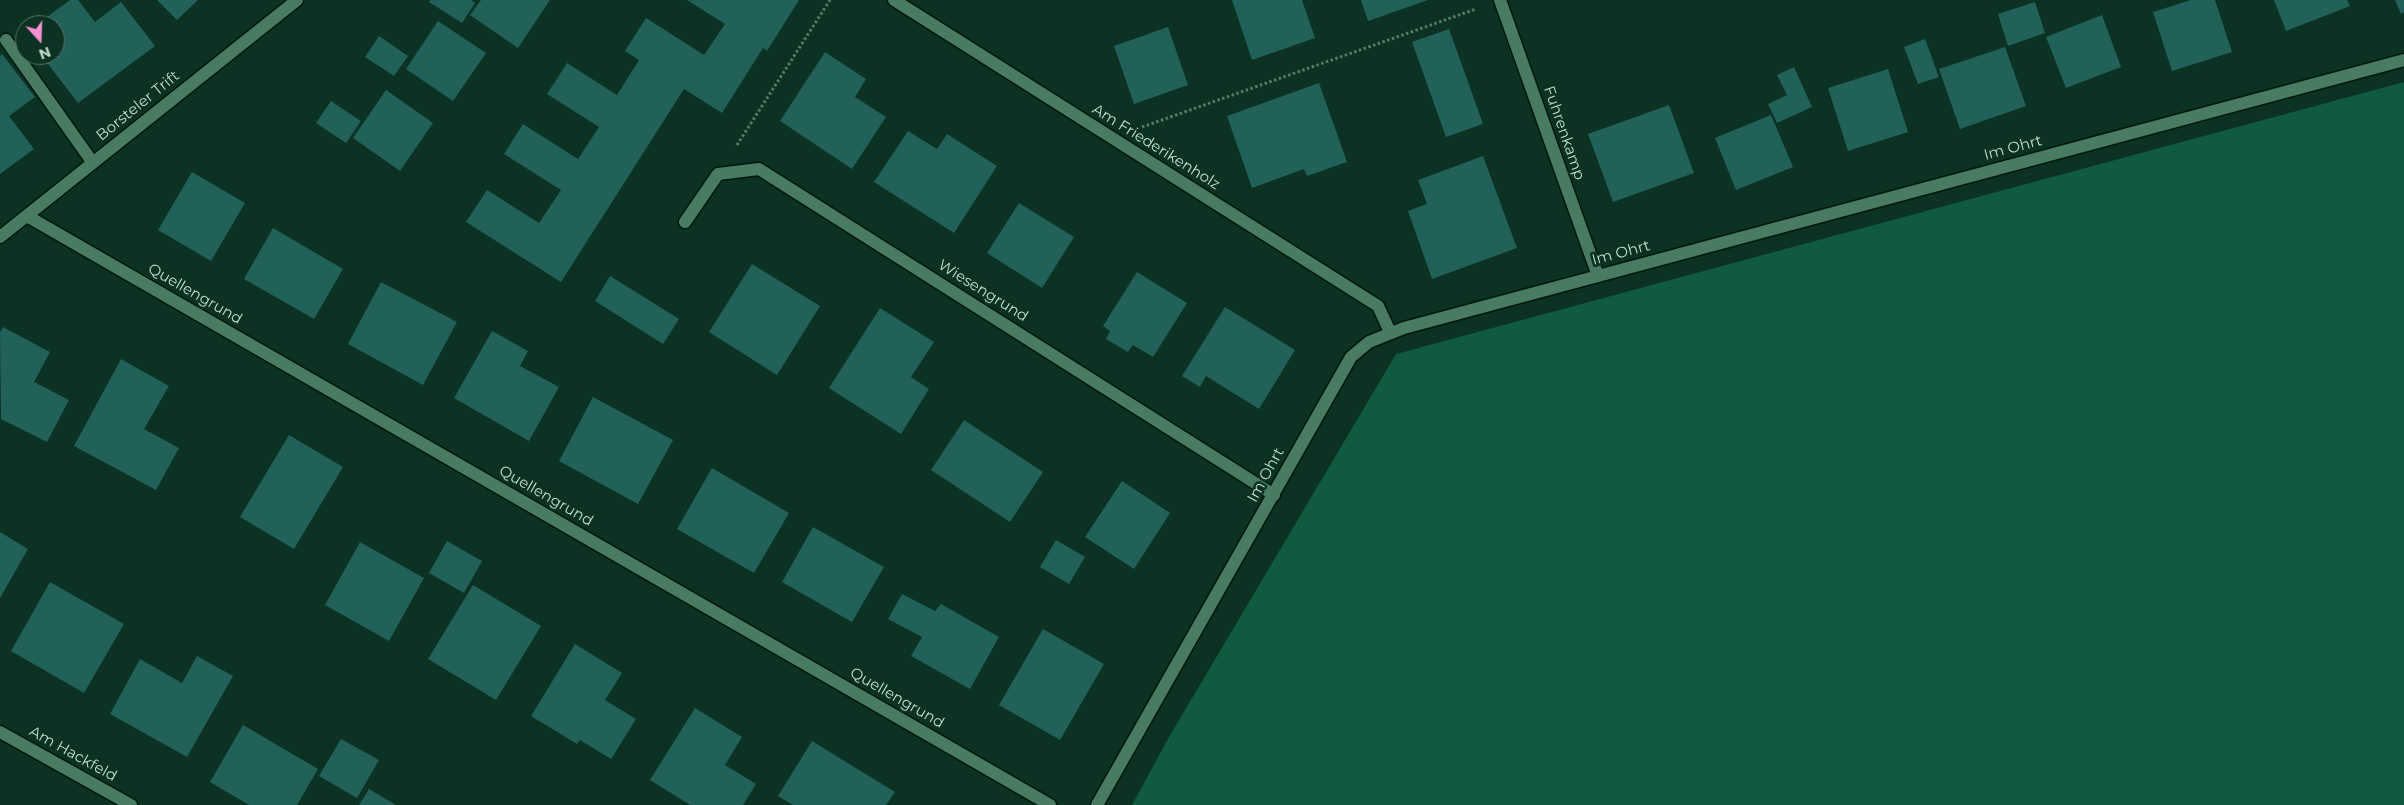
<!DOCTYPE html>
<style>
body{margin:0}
#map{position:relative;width:2404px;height:805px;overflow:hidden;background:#0b3222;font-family:Montserrat,sans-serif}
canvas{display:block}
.north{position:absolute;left:15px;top:15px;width:50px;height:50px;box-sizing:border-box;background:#0b3222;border:1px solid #557667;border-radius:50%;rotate:160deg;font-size:14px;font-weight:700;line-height:20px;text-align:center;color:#c3ddcf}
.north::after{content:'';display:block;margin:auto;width:18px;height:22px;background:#f690d0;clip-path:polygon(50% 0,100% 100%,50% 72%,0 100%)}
</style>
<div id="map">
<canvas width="2404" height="805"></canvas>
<div class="north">N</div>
</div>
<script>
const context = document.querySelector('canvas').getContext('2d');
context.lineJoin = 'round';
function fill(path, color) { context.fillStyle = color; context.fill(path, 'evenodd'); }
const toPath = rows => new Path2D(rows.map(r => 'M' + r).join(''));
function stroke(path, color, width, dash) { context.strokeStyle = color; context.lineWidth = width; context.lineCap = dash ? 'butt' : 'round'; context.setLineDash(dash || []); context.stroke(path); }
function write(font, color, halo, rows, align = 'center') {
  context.font = font + ' Montserrat,sans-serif'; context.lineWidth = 5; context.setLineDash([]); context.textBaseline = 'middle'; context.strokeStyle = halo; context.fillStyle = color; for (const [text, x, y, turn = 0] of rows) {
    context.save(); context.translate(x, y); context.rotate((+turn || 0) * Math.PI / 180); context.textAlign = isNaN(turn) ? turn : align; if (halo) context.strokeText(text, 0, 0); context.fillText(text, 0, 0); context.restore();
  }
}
const green = toPath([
 [2404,82,2404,805,1132,805,1169,737,1396,354]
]);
const building = toPath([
 [70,0,78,0,95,22,121,2,155,46,78,103,45,60,51,55,55,55,55,25,36,25],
 [157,0,198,0,177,20],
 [430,0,471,0,475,3,462,23,429,2],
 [481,0,550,0,518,48,470,15],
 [687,0,799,0,767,51,763,48,722,113,684,89,561,282,466,222,487,190,539,223,561,190,504,154,523,124,578,159,599,127,547,94,567,63,617,95,639,60,625,51,646,18,704,55,725,24],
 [1232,0,1302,0,1315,38,1252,60],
 [1361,0,1428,0,1368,21],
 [2191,0,2215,0,2232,52,2172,71,2153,12],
 [2274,0,2347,0,2350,6,2286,31],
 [2395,0,2404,0,2404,12,2401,14],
 [2035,2,2045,33,2008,46,1998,14],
 [2102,15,2121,67,2066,88,2046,37],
 [438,21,486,53,453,101,406,69],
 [1168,27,1188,85,1134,104,1114,46],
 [1449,29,1483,124,1446,137,1412,42],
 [379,36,408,56,394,76,365,57],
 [1925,39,1939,77,1918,84,1904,47],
 [2005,47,2026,106,1960,129,1939,69],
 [825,52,866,79,855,97,886,117,852,169,780,121],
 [2,54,35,97,9,116,34,149,0,174,0,56],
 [1794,67,1812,107,1777,123,1768,104,1787,95,1777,75],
 [1888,69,1908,132,1848,151,1828,88],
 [1319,83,1347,162,1307,176,1304,169,1252,188,1227,116],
 [386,90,433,123,400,171,353,138],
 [331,101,361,121,346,143,316,123],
 [1669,105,1694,173,1613,202,1588,134],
 [1771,115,1793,167,1736,190,1715,138],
 [908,131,937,149,947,134,997,166,954,233,874,182],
 [1483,156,1517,248,1432,279,1408,211,1427,204,1418,180],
 [192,172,245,203,211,261,158,230],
 [1019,203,1074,237,1042,288,987,253],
 [273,228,343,269,314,319,244,279],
 [752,264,820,306,777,375,709,332],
 [1137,272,1187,303,1153,357,1133,345,1128,352,1106,339,1110,331,1103,326],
 [610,276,679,319,663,344,595,301],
 [381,282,457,322,423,385,348,344],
 [1225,307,1295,350,1259,409,1206,376,1200,387,1182,376],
 [880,308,934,342,911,377,929,389,901,434,829,388],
 [3,327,50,352,34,382,69,400,47,442,1,419,0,332],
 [492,331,528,351,520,366,559,387,529,441,454,398],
 [121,359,169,386,144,429,179,448,156,490,74,446],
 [593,397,673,440,638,504,559,461],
 [964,420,1043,472,1010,522,931,470],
 [289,435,343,467,294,549,240,517],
 [712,468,789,513,754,573,677,529],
 [1122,481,1170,513,1134,569,1085,537],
 [813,527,884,567,852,622,782,582],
 [0,532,28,549,0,598],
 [1056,540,1085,557,1069,584,1040,567],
 [447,541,482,561,464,593,429,573],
 [360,542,424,578,389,641,325,605],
 [50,582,124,624,84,693,11,651],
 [473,585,541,626,496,700,428,659],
 [902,594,935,611,941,604,999,637,970,689,911,656,922,637,888,619],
 [1043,629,1104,664,1060,740,999,705],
 [575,644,622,673,605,700,636,719,611,759,580,740,577,744,531,716],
 [197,656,233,676,187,757,110,714,140,659,182,683],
 [695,708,742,737,725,765,756,784,743,805,690,805,650,780],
 [243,725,318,769,297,805,249,805,210,782],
 [341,739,379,760,357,798,319,776],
 [812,741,895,792,886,805,793,805,778,796],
 [369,789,396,805,359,805]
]);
const path = toPath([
 [1142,127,1476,9],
 [737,145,830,0]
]);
const minor = toPath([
 [894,0,1378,306,1390,332],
 [1500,0,1598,276],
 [6,40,93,163],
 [27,216,1050,805],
 [685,222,718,174,759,169,1274,495],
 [0,237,297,0],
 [0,732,131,805],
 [1097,805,1351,357,1369,342,1404,328,2404,60]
]);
const streetNames = [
 ["Borsteler Trift",138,106,-39],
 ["Fuhrenkamp",1564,133,71],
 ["Am Friederikenholz",1156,147,32],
 ["Im Ohrt",2013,148,-15],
 ["Im Ohrt",1621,253,-15],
 ["Wiesengrund",983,291,32],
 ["Quellengrund",195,294,30],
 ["Im Ohrt",1266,475,-61],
 ["Quellengrund",546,496,30],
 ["Quellengrund",897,698,30],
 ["Am Hackfeld",73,754,29]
];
fill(green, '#105a3f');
fill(building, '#226159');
stroke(minor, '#00180d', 15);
stroke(path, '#597a6b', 3, [2.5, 2.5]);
stroke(minor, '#497b63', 12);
write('15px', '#c3ddcf', '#0b3222', streetNames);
</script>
